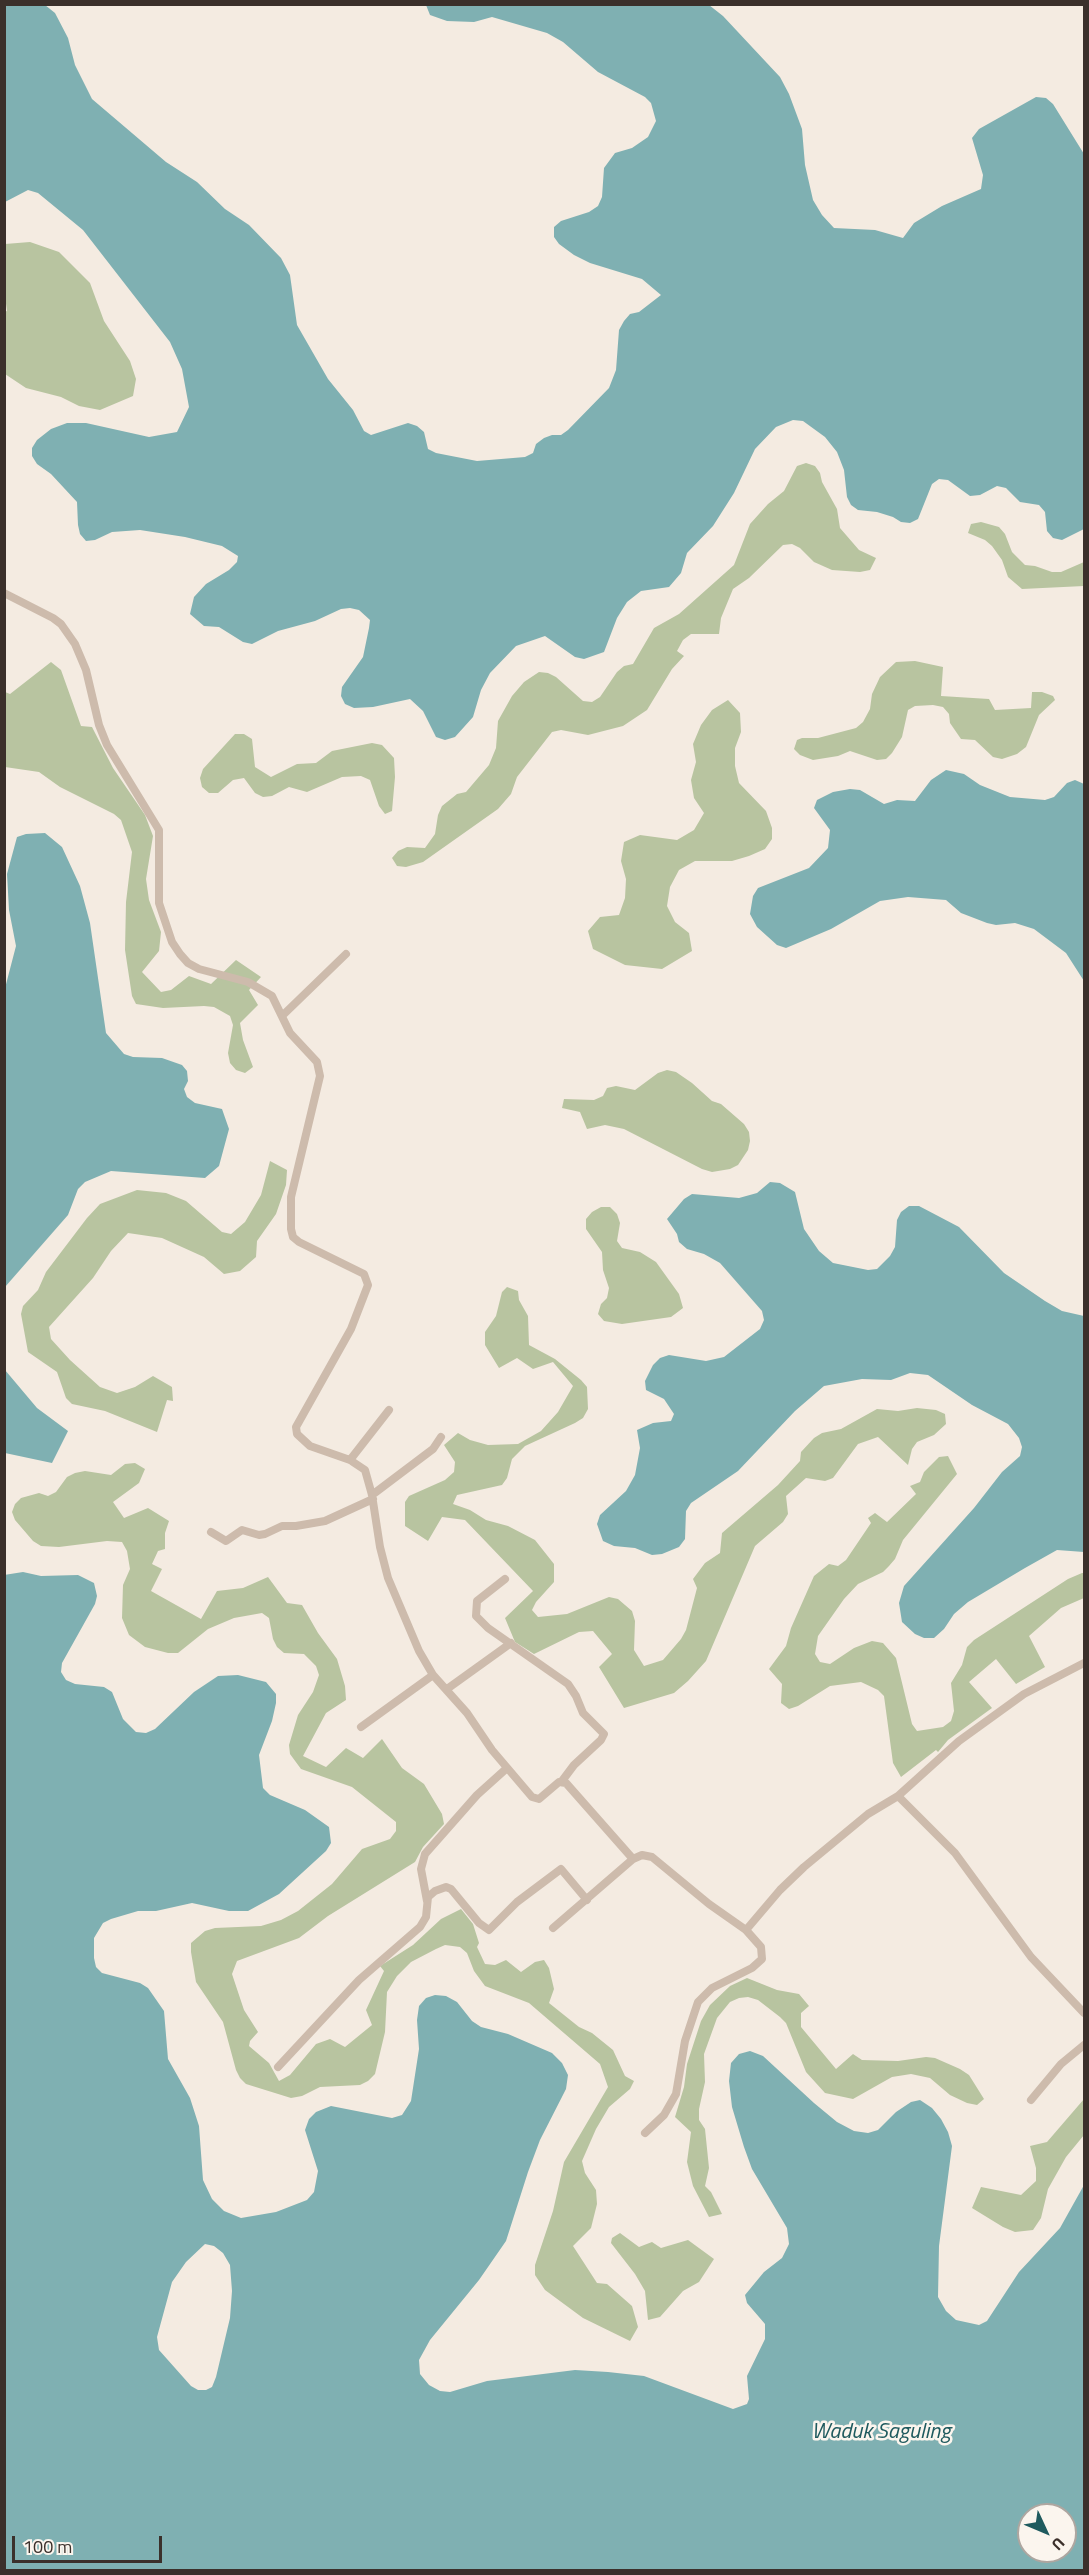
<!DOCTYPE html>
<style>
body{margin:0}
#map{position:relative;width:1089px;height:2575px;overflow:hidden;background:#f4ebe1;font-family:"Titillium Web",sans-serif}
canvas{display:block}
.frame{position:absolute;inset:0;border:6px solid #3b302b;pointer-events:none}
.north{position:absolute;left:1017px;top:2503px;width:60px;height:60px;box-sizing:border-box;background:#fbf5ee;border:2px solid #aea6a0;border-radius:50%;rotate:134deg;font-size:16px;font-weight:700;line-height:24px;text-align:center;color:#3b302b}
.north::after{content:'';display:block;margin:auto;width:21px;height:27px;background:#1f5a5e;clip-path:polygon(50% 0,100% 100%,50% 72%,0 100%)}
.scale{position:absolute;left:12px;top:2536px;width:150px;height:27px;box-sizing:border-box;border:3px solid #3b302b;border-top:0;padding-left:8px;font-size:18px;line-height:21px;white-space:nowrap;color:#3b302b;-webkit-text-stroke:4px #fbf5ee;paint-order:stroke}
</style>
<div id="map">
<canvas width="1089" height="2575"></canvas>
<div class="frame"></div>
<div class="north">U</div>
<div class="scale">100 m</div>
</div>
<script>
const context = document.querySelector('canvas').getContext('2d');
context.lineJoin = 'round';
function fill(path, color) { context.fillStyle = color; context.fill(path, 'evenodd'); }
const toPath = rows => new Path2D(rows.map(r => 'M' + r).join(''));
function stroke(path, color, width, dash) { context.strokeStyle = color; context.lineWidth = width; context.lineCap = dash ? 'butt' : 'round'; context.setLineDash(dash || []); context.stroke(path); }
function write(font, color, halo, rows, align = 'center') {
  context.font = font + ' "Titillium Web",sans-serif'; context.lineWidth = 5; context.setLineDash([]); context.textBaseline = 'middle'; context.strokeStyle = halo; context.fillStyle = color; for (const [text, x, y, turn = 0] of rows) {
    context.save(); context.translate(x, y); context.rotate((+turn || 0) * Math.PI / 180); context.textAlign = isNaN(turn) ? turn : align; if (halo) context.strokeText(text, 0, 0); context.fillText(text, 0, 0); context.restore();
  }
}
const green = toPath([
 [30,242,59,252,90,283,104,321,130,361,136,379,133,396,100,410,79,406,61,397,26,388,5,374,4,312,7,311,4,289,5,244],
 [806,463,815,466,820,473,822,482,837,509,840,528,859,550,876,558,870,570,860,572,832,570,814,562,800,548,792,544,783,545,749,578,733,589,721,618,719,634,691,634,683,640,677,651,684,656,672,669,647,710,623,726,588,735,561,730,552,732,517,777,511,794,498,809,423,862,406,867,397,866,392,858,398,851,407,847,425,848,435,834,438,815,442,806,457,794,466,792,489,765,496,748,498,721,512,696,524,682,539,672,548,673,556,677,583,701,592,702,600,697,617,672,624,666,633,664,654,628,679,614,734,565,750,524,768,504,784,491,797,466],
 [981,522,999,527,1005,534,1012,552,1025,565,1035,566,1052,572,1061,572,1084,562,1084,586,1022,589,1008,577,1002,560,992,546,985,540,968,533,971,524],
 [915,661,943,667,941,696,989,699,995,710,1031,708,1032,692,1042,692,1053,696,1055,700,1039,715,1026,747,1017,754,1002,759,993,757,975,740,961,739,950,723,949,714,943,707,933,705,915,706,908,710,902,737,892,753,886,759,877,760,850,751,838,756,813,760,800,755,794,749,797,740,802,738,818,738,856,728,863,722,870,709,872,694,880,677,896,662],
 [51,662,61,670,81,726,92,727,113,768,145,815,153,836,146,879,149,900,161,932,159,951,142,972,161,992,171,990,189,976,211,984,236,960,261,977,249,990,258,1005,240,1023,243,1040,253,1067,245,1073,236,1070,230,1063,228,1053,233,1025,230,1016,214,1007,204,1006,163,1008,136,1004,132,996,125,950,126,902,132,852,121,820,114,814,60,787,39,772,5,767,5,692,10,694],
 [728,700,740,713,741,732,735,748,735,766,739,783,766,811,772,828,772,839,765,849,749,856,732,861,695,861,679,870,670,887,667,906,675,922,689,933,692,951,662,969,625,965,593,949,588,931,600,917,619,915,625,898,626,879,621,861,624,842,640,835,677,840,694,830,704,813,694,798,691,780,696,762,693,744,701,725,712,710],
 [235,734,244,734,252,739,255,767,271,777,297,764,316,763,332,751,372,743,382,745,394,758,395,777,392,811,385,814,379,806,370,780,361,776,342,777,307,792,289,787,272,796,263,797,255,793,244,778,233,780,218,793,209,793,202,787,200,778,203,769],
 [667,1070,676,1072,692,1083,712,1101,721,1104,744,1124,749,1132,750,1141,748,1150,738,1165,730,1169,712,1172,702,1169,624,1129,605,1125,587,1129,580,1112,562,1108,564,1099,594,1100,603,1096,607,1088,616,1086,635,1090,658,1073],
 [270,1161,287,1170,286,1185,276,1214,257,1241,256,1257,240,1271,224,1274,204,1257,162,1238,128,1233,111,1251,93,1278,49,1327,51,1339,70,1360,100,1387,117,1393,135,1387,153,1376,172,1387,173,1401,167,1400,157,1432,105,1411,72,1404,66,1398,57,1372,28,1352,21,1314,23,1306,38,1290,46,1272,87,1218,100,1204,137,1190,166,1193,186,1201,222,1232,231,1234,245,1222,261,1195],
 [601,1207,610,1207,617,1214,620,1223,617,1241,622,1248,640,1252,656,1262,679,1294,683,1308,671,1317,622,1324,604,1321,598,1314,601,1304,607,1298,609,1288,603,1270,602,1252,586,1229,586,1219,592,1212],
 [507,1287,518,1291,519,1300,528,1316,529,1345,555,1359,581,1380,587,1387,588,1409,583,1418,575,1423,525,1446,512,1459,507,1478,502,1485,457,1495,453,1504,470,1510,486,1520,508,1526,535,1540,554,1564,554,1582,536,1602,532,1610,538,1617,567,1614,609,1597,618,1599,632,1611,635,1621,634,1650,644,1666,663,1660,681,1639,686,1630,697,1588,693,1579,705,1563,720,1553,722,1533,778,1485,800,1461,801,1452,814,1438,822,1433,841,1429,877,1409,898,1411,917,1408,936,1410,945,1414,946,1424,934,1435,917,1442,912,1449,908,1465,878,1437,858,1444,833,1478,825,1481,806,1478,786,1496,788,1514,783,1522,755,1546,706,1661,688,1681,674,1693,624,1708,599,1667,612,1654,593,1631,579,1632,534,1654,515,1642,505,1618,533,1591,465,1520,442,1517,428,1541,405,1526,405,1502,409,1496,445,1480,454,1472,455,1462,444,1445,458,1433,470,1440,488,1445,518,1444,541,1431,558,1412,573,1386,553,1362,533,1369,517,1358,499,1368,485,1345,485,1332,496,1316,502,1292],
 [948,1456,957,1474,903,1540,895,1559,889,1566,883,1572,858,1584,844,1599,818,1636,815,1654,820,1662,830,1664,854,1648,872,1641,883,1643,896,1658,912,1724,917,1731,943,1727,951,1721,954,1711,951,1683,962,1665,967,1647,974,1640,1068,1579,1082,1573,1084,1573,1084,1598,1061,1608,1029,1636,1045,1667,1016,1684,996,1659,969,1682,992,1708,948,1740,938,1752,936,1750,901,1777,893,1763,884,1696,878,1690,861,1682,830,1686,798,1706,789,1709,781,1703,782,1684,769,1669,786,1646,791,1628,814,1576,829,1564,838,1566,846,1560,871,1523,868,1518,875,1513,887,1522,916,1494,910,1486,920,1482,924,1472,939,1457],
 [135,1463,145,1469,139,1483,113,1502,124,1518,148,1508,169,1521,165,1533,165,1549,158,1551,152,1564,162,1569,151,1591,201,1619,217,1591,243,1588,268,1577,287,1603,302,1605,318,1633,337,1659,345,1686,346,1700,326,1713,303,1756,326,1767,346,1748,363,1758,382,1739,402,1768,424,1784,442,1814,444,1824,423,1847,415,1862,328,1916,299,1938,237,1961,232,1974,244,2010,258,2032,250,2041,249,2046,269,2063,279,2081,290,2075,316,2044,330,2039,345,2047,372,2025,366,2010,384,1971,380,1966,413,1945,441,1919,461,1909,473,1924,479,1943,477,1947,485,1964,495,1965,506,1960,521,1972,535,1962,544,1960,549,1968,554,1989,549,2003,579,2027,592,2033,613,2050,625,2076,634,2081,630,2089,609,2107,596,2129,582,2161,585,2173,596,2190,597,2204,591,2228,573,2246,597,2283,607,2284,632,2306,638,2327,630,2341,583,2318,545,2290,535,2275,535,2265,553,2211,564,2162,608,2087,600,2064,529,2003,485,1986,474,1971,467,1953,460,1947,445,1945,436,1949,411,1962,397,1976,387,1992,385,2032,375,2074,368,2081,360,2085,320,2087,302,2096,291,2098,246,2084,240,2078,236,2070,223,2022,196,1982,191,1952,191,1943,205,1931,215,1928,261,1926,281,1920,298,1911,332,1884,362,1849,390,1839,396,1831,396,1822,352,1787,301,1769,290,1754,289,1745,298,1715,313,1692,319,1675,316,1666,304,1654,284,1653,277,1647,273,1639,269,1618,262,1613,234,1618,208,1629,178,1653,168,1653,145,1647,129,1635,122,1618,123,1585,130,1569,127,1551,122,1542,107,1541,59,1547,41,1546,33,1541,15,1520,12,1512,15,1504,21,1498,39,1493,48,1496,56,1492,67,1477,75,1473,85,1471,111,1475,125,1464],
 [747,1978,777,1990,799,1994,809,2006,801,2013,801,2027,836,2069,853,2054,862,2060,898,2061,926,2057,935,2058,960,2069,969,2075,984,2099,977,2105,967,2103,950,2095,930,2078,911,2074,892,2077,853,2099,825,2093,806,2072,786,2023,780,2017,758,2000,748,1997,739,1998,730,2002,717,2018,704,2054,705,2082,699,2109,699,2120,705,2129,709,2168,705,2186,711,2192,722,2214,709,2217,693,2186,687,2162,691,2132,675,2117,684,2087,687,2064,701,2021,710,2005,730,1986],
 [1084,2099,1084,2135,1066,2157,1048,2189,1041,2218,1033,2230,1015,2232,1003,2227,972,2208,981,2187,1021,2195,1036,2181,1036,2168,1030,2146,1047,2142],
 [620,2233,639,2247,652,2242,661,2248,688,2240,714,2259,699,2282,683,2291,660,2317,648,2320,645,2291,635,2274,611,2243,612,2238]
]);
const water = toPath([
 [5,4,45,5,55,13,68,38,75,65,92,99,166,162,197,182,225,209,249,225,281,258,290,275,297,325,328,379,353,410,364,431,371,435,408,423,417,426,424,432,428,449,436,453,477,461,525,457,533,453,536,444,544,438,552,435,561,435,568,430,609,388,616,370,619,330,624,321,630,314,639,312,661,295,642,279,590,263,574,255,559,244,554,237,554,227,561,221,589,212,598,206,602,197,604,168,615,153,632,148,648,137,656,121,651,103,645,97,598,72,563,42,547,33,492,17,474,22,447,21,430,15,426,5,709,5,723,16,780,77,789,94,802,129,805,165,813,200,822,215,834,228,875,230,903,238,914,223,942,206,981,189,983,175,972,138,979,129,1036,97,1046,98,1053,104,1084,154,1084,529,1062,540,1053,538,1047,531,1045,512,1039,505,1020,502,1006,488,997,486,980,495,970,496,948,480,939,479,932,484,918,519,910,523,901,522,893,517,877,512,858,510,851,505,847,497,844,470,837,452,825,437,803,421,793,420,776,427,755,449,734,493,713,526,687,553,681,573,669,587,641,591,627,602,617,618,604,652,584,659,575,657,545,636,516,646,490,673,481,690,473,717,455,737,445,740,436,737,423,711,410,699,373,707,354,708,345,704,341,696,342,687,363,657,369,628,370,620,359,610,350,608,341,609,315,621,278,631,252,644,243,642,219,627,204,626,190,614,194,597,206,584,229,570,237,562,238,556,222,546,185,537,140,530,112,532,95,540,86,541,80,534,78,525,77,502,51,474,37,464,32,456,32,448,37,440,51,429,67,423,86,423,149,437,177,432,189,407,182,369,170,342,83,230,38,193,28,190,5,202],
 [946,770,964,774,980,785,1010,797,1045,800,1054,797,1067,783,1075,780,1084,784,1084,981,1066,953,1034,929,1015,923,996,925,987,923,961,913,946,900,908,897,880,901,831,929,786,948,777,945,757,927,750,914,753,896,758,888,809,868,828,848,830,830,814,808,817,800,833,792,850,789,860,790,884,804,897,800,915,801,931,780],
 [45,833,62,847,80,886,90,923,106,1033,124,1054,133,1057,162,1058,182,1065,187,1071,188,1081,184,1089,187,1097,195,1103,222,1109,229,1129,219,1166,205,1178,111,1171,85,1182,78,1189,68,1215,5,1287,4,992,16,946,9,910,7,874,17,837,26,834],
 [770,1182,780,1183,795,1192,804,1229,819,1251,833,1263,868,1270,877,1269,890,1256,895,1247,897,1220,901,1212,909,1206,919,1206,959,1227,1004,1273,1045,1301,1062,1311,1084,1316,1084,1552,1057,1550,1025,1568,968,1602,954,1614,944,1629,934,1638,924,1638,915,1634,902,1622,899,1603,904,1586,974,1508,1002,1472,1020,1456,1022,1447,1019,1438,1008,1424,972,1405,928,1375,910,1373,891,1380,862,1379,824,1386,795,1411,738,1471,691,1503,686,1511,685,1539,679,1547,662,1554,652,1555,635,1548,614,1546,603,1541,597,1524,600,1515,626,1491,635,1475,640,1448,637,1430,653,1423,671,1421,674,1414,664,1399,646,1390,645,1381,653,1365,660,1358,669,1355,706,1361,724,1357,760,1329,764,1320,762,1311,720,1263,704,1254,687,1249,679,1242,677,1234,667,1219,684,1199,692,1194,739,1198,757,1193],
 [5,1370,37,1408,68,1431,52,1463,5,1453],
 [23,1572,41,1576,78,1575,94,1583,97,1596,95,1604,62,1663,61,1672,66,1680,75,1684,104,1687,112,1692,123,1719,136,1732,146,1733,155,1729,194,1692,218,1676,238,1675,266,1682,276,1694,276,1703,272,1721,259,1755,263,1788,270,1795,305,1810,329,1827,331,1843,326,1851,279,1894,248,1911,229,1911,192,1903,156,1911,138,1911,111,1919,103,1923,94,1938,94,1958,96,1967,102,1973,140,1983,148,1988,164,2011,168,2059,190,2098,199,2126,203,2180,212,2199,224,2211,241,2218,276,2212,307,2200,314,2192,318,2171,305,2130,309,2119,316,2112,331,2106,392,2118,402,2115,411,2101,419,2049,417,2020,419,2006,426,1998,435,1995,446,1996,457,2002,472,2021,481,2027,508,2034,552,2053,562,2063,568,2075,566,2089,540,2140,528,2172,506,2241,479,2280,430,2340,419,2360,420,2374,429,2385,440,2391,450,2392,487,2381,575,2370,608,2372,644,2376,733,2409,747,2404,749,2399,747,2376,765,2339,765,2324,747,2303,745,2295,764,2272,782,2258,789,2244,787,2228,752,2169,744,2147,732,2107,729,2081,731,2063,739,2054,750,2051,763,2056,814,2103,837,2122,854,2131,868,2133,878,2130,896,2112,911,2102,920,2100,932,2108,941,2119,948,2132,952,2146,939,2246,938,2297,946,2311,956,2320,979,2325,987,2321,1019,2272,1060,2228,1084,2185,1084,2570,5,2570,4,1575],
 [205,2244,214,2246,223,2253,230,2265,232,2291,230,2318,216,2377,212,2387,206,2390,198,2390,191,2386,159,2350,157,2337,172,2282,186,2262],
 [1029,2515,1065,2515,1065,2551,1029,2551]
]);
const street = toPath([
 [4,593,53,618,61,624,75,644,86,670,99,725,107,745,159,830,159,903,172,942,180,954,188,963,199,969,248,982,272,996,290,1033,317,1062,320,1076,291,1197,291,1229,293,1237,299,1242,364,1274,368,1285,351,1329,296,1427,297,1434,310,1446,350,1460,365,1470,372,1495,380,1547,388,1578,419,1651,433,1675,467,1713,492,1750,532,1797,539,1799,559,1782,566,1783,633,1859,642,1855,652,1857,709,1904,746,1930,780,1890,804,1867,868,1814,898,1796,959,1741,1024,1694,1084,1663],
 [282,1016,346,954],
 [350,1460,389,1410],
 [372,1495,433,1449,441,1437],
 [211,1532,226,1541,242,1530,259,1535,265,1534,282,1526,296,1526,325,1521,373,1499],
 [505,1579,477,1601,476,1616,488,1628,568,1684,576,1696,583,1713,604,1734,601,1740,574,1765,562,1781],
 [447,1689,511,1643],
 [361,1727,433,1675],
 [898,1796,955,1853,1031,1957,1084,2013],
 [427,1901,421,1869,425,1854,477,1795,507,1768],
 [553,1928,633,1859],
 [278,2067,359,1980,420,1927,426,1917,428,1897,435,1891,446,1887,451,1889,479,1923,489,1930,517,1902,561,1869,587,1900],
 [1031,2100,1061,2064,1084,2045],
 [645,2133,664,2115,676,2094,685,2041,698,2002,712,1988,752,1968,762,1959,761,1947,746,1930]
]);
const waterNames = [
 ["Waduk Saguling",881,2433]
];
fill(green, '#b8c4a0');
fill(water, '#7fb0b2');
stroke(street, '#cdbbac', 8);
write('italic 22px', '#1f5a5e', '#fbf5ee', waterNames);
</script>
